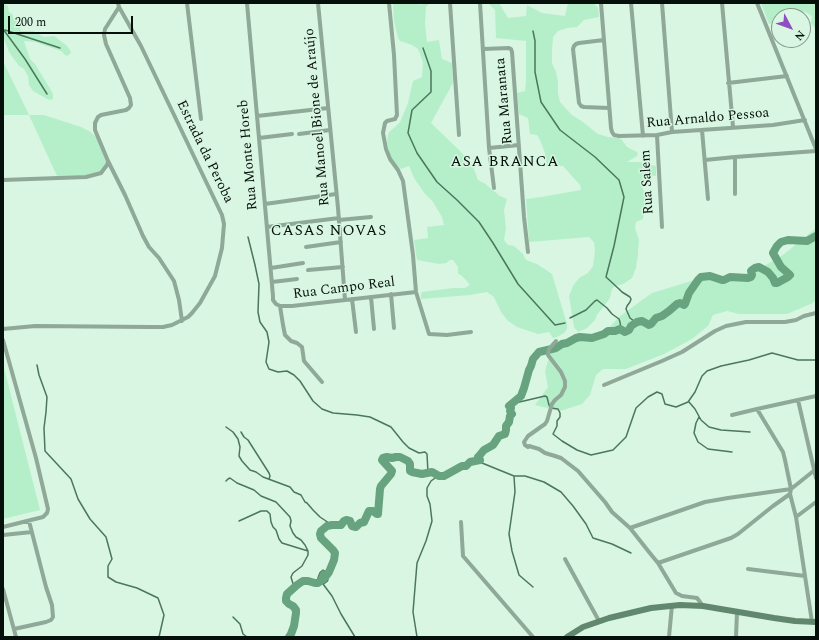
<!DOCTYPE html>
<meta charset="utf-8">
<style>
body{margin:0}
#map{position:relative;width:819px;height:640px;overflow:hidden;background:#d8f6e2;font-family:Spectral,serif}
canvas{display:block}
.frame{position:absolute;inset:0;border:4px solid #06100a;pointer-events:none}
.north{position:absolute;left:771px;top:8px;width:40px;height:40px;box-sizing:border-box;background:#d8f6e2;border:1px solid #849a8c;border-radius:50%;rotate:131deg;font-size:11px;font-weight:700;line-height:16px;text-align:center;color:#06100a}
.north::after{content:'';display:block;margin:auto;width:14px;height:18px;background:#904ec3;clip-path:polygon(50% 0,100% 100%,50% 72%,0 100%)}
.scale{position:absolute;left:8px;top:16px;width:125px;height:18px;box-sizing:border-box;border:2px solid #06100a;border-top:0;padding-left:5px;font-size:12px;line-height:14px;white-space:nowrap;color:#06100a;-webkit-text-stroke:3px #d8f6e2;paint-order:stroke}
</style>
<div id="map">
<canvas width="819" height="640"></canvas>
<div class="frame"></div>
<div class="north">N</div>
<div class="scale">200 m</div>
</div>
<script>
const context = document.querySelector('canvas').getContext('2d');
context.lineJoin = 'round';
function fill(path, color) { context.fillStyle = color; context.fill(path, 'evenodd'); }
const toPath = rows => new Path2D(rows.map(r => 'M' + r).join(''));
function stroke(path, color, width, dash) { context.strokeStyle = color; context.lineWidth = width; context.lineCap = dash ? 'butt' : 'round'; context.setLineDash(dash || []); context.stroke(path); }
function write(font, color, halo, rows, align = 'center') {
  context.font = font + ' Spectral,serif'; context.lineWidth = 3; context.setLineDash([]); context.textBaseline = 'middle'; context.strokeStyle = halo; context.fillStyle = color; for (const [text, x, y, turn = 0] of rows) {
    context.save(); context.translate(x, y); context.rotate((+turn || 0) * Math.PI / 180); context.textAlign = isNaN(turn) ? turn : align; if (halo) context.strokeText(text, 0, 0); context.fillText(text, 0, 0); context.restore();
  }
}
const green = toPath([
 [394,3,417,3,420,5,423,3,430,3,426,7,425,24,427,42,439,40,442,59,452,63,453,83,431,123,460,151,473,166,478,180,484,183,500,196,507,199,504,210,506,228,504,240,508,245,514,246,523,254,526,260,537,264,552,274,567,324,567,329,564,333,557,337,553,338,549,332,538,334,517,327,508,321,501,312,494,297,487,292,470,295,421,299,421,294,422,292,453,288,465,288,470,285,466,280,461,275,458,274,458,267,453,260,450,260,446,263,439,264,417,260,414,240,428,238,427,227,444,225,442,217,433,202,425,194,414,178,409,166,401,169,392,161,389,152,387,142,388,135,389,132,395,127,400,122,408,103,413,81,422,77,423,62,418,49,412,45,400,41,398,38,394,21,393,5],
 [484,3,499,3,508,18,526,16,527,5,542,13,565,16,568,3,594,3,598,8,599,17,584,20,577,27,567,28,558,31,553,37,552,52,552,63,556,72,558,82,558,93,560,102,572,115,583,122,598,134,608,137,619,138,622,140,627,147,637,152,638,154,637,156,627,162,640,162,656,166,656,176,646,175,643,179,641,185,647,197,643,219,636,222,635,228,639,240,638,250,638,257,637,260,636,268,632,278,623,284,615,286,612,289,610,298,597,315,595,320,587,328,581,331,578,332,574,327,569,296,573,286,579,278,588,273,593,266,595,251,594,242,589,237,529,242,526,199,541,197,581,190,580,185,563,166,546,166,545,153,540,140,537,135,530,134,528,118,519,114,517,93,525,91,526,81,526,41,496,38,495,10,489,4],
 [761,3,816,3,816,30,811,23,812,16,805,12,793,16,779,16,779,20,769,24],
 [3,4,4,4,8,6,9,12,13,15,13,19,18,22,21,31,33,31,44,37,54,36,66,45,70,50,71,53,67,56,65,55,61,51,35,42,24,41,30,59,35,64,49,87,53,94,53,99,49,100,33,91,29,85,28,76,24,69,19,66,9,52,3,36],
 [3,61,29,115,44,115,81,127,89,131,94,135,96,137,105,157,106,162,105,166,100,171,87,175,57,176,29,115,3,115],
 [816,228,816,299,813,303,787,314,739,314,727,311,713,315,708,326,692,339,664,354,626,369,603,369,596,375,590,395,582,404,560,411,535,405,548,387,545,371,550,354,573,337,605,332,620,316,652,293,704,277,742,279,783,255],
 [3,364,40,510,3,519]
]);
const water = toPath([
 [323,570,325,571,328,577,328,581,324,584,318,583,317,581,318,577,320,572,323,570]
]);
const stream = toPath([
 [3,29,25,59,47,94],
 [5,30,60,48],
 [533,31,535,41,535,72,541,102,560,130,595,157,619,180,624,197,614,246,606,277,619,289,622,292,630,297,631,299,630,302,627,306,626,309,630,318,634,321,637,322],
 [423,48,431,71,431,92,412,110,408,133,417,153,437,182,457,200,479,222,493,243,518,284,555,325,565,323],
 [248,237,255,265,259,284,258,312,260,322,267,332,269,342,266,362,269,369,278,372,287,371,294,375,300,381,313,401,322,409,333,413,357,415,370,417,391,427,403,442,409,448,419,453,425,452,427,454,428,473],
 [570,318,586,310,595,301,597,300,607,308,612,314,619,319,620,322,621,329],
 [37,365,39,375,47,397,46,412,44,428,45,451,71,479,78,499,90,519,106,537,112,559,108,566,108,577,116,582,137,588,158,598,164,615,159,637],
 [689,402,695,409,701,420,709,427,721,430,750,432],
 [511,404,545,396,547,397,549,405,551,408,558,409,560,413,560,417,557,421,557,426,553,434,562,441,577,450,591,455,613,450,626,437,636,408,648,397,657,392,662,394,665,404,676,407,688,402,695,392,702,376,707,371,721,366,749,360,772,353,798,360,816,360],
 [699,417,696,423,694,433,698,442,708,449,732,452],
 [226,427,233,432,238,439,240,447,239,456,242,461,250,470,256,472,263,477,290,487,294,492,301,495,305,502,307,503,313,510,320,517,332,525],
 [241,432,244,437,248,440,269,473,270,476,269,479],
 [479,461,482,463,514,476,525,476,544,482,561,492,573,506,586,524,593,538,612,544,631,553],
 [514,476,515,492,509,534,512,551,519,575,533,587],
 [226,481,228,479,230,478,237,483,254,490,261,496,276,502,290,517,291,521,290,526,293,533,296,537,301,540,305,545,308,551,308,555,302,566,293,573,291,577,294,587],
 [239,521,261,511,267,511,270,514,271,522,273,527,276,530,279,539,282,543,308,551],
 [323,584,332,596,341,614,355,637],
 [233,617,240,624,243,634,247,637],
 [417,637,413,612,417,563,426,541,432,521,430,504,427,496,427,488,431,481,438,476]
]);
const river = toPath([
 [289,637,291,634,294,626,296,613,296,610,293,606,289,604,286,601,286,598,287,594,297,585,303,581,308,581,315,583,318,583,326,576,329,572,334,560,335,553,333,550,321,538,320,534,321,531,327,526,332,525,341,525,344,521,346,520,350,521,352,526,356,527,360,523,364,522,369,511,373,511,377,514,378,514,380,489,381,486,391,474,392,471,382,460,383,458,387,457,392,458,396,457,400,457,408,461,410,464,410,471,412,472,422,474,432,472,439,476,444,476,462,466,466,466,470,462,480,460,478,457,479,456,484,450,493,445,499,436,505,434,506,430,506,426,509,422,510,416,512,414,510,411,511,408,509,406,521,396,524,388,529,370,531,366,533,359,539,352,556,348,562,344,567,343,576,338,580,337,592,338,604,334,608,331,615,331,620,329,625,332,629,330,631,326,637,322,642,321,649,325,651,324,656,318,662,316,669,311,677,304,680,303,684,305,685,304,689,293,698,280,701,277,710,276,722,280,724,280,730,277,748,278,751,277,752,275,751,271,752,270,755,268,759,267,768,272,773,278,775,283,777,283,788,277,790,275,781,267,773,253,777,246,781,242,788,240,807,241,816,236]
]);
const street = toPath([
 [187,3,201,119],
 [247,3,273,296,273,300,276,304,280,306,292,306,416,292],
 [318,3,338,208,345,300],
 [389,3,394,55,397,115,395,119,387,121,385,123,383,133,386,149,390,159,398,170,403,181,413,255,416,292,429,334,447,335,471,332],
 [450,3,459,135],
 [480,3,489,148,494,188],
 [601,3,611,128,612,132,614,135,619,136,657,135,672,132,773,125,805,120],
 [631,3,643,136],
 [662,3,672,132],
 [722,3,733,127],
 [757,3,816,149],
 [119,7,105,29,104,35,106,44,130,98,131,105,129,108,126,110,101,115,98,117,95,123,95,130,108,161,125,195,143,236,149,247,159,258,174,281,179,300,182,321],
 [604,40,579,43,576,44,574,46,573,49,579,103,581,106,584,107,609,108],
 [483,49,509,48,511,49,512,52,524,217,528,252],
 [728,83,787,76],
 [257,116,328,108],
 [702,130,708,199],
 [299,134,330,130],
 [657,135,662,227],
 [259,138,292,134],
 [489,148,519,145],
 [735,157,735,194],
 [705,160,735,157,816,151],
 [3,180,86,177,101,173,107,165,108,162],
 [265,204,336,194],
 [339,220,371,217],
 [267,227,339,218],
 [306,247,341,242],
 [271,268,303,263],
 [308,270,343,267],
 [272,282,297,279],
 [391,294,394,328],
 [371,297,374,329],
 [352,299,356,332],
 [280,306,283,325,285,335,291,341,297,343,302,347,304,361,322,382],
 [3,329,35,326,150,327,163,327,172,325,188,317,192,313,200,303,215,276,222,248,224,224,222,215,141,46,119,7,118,3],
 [3,340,36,458,48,509,47,513,43,517,3,527],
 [556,341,549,349,548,355,561,372,565,381,565,387,561,395,555,400,552,404,547,421,545,424,528,436,524,442,525,445,528,447,529,446,539,449,545,453,555,456,561,458,578,471,605,502,612,512,630,528,649,552,658,563,676,593,682,596,697,598,703,606],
 [604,385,662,361,682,352,715,331,726,326,746,322,785,322,796,320,804,316,816,313],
 [798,400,816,478],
 [757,409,783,452,785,460,791,489,790,494,796,517,812,622],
 [732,415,757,409,816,396],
 [796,517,816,502],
 [461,522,463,556,533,637],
 [630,528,705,502,728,498,791,489,816,469],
 [3,535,32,532],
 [565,559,599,621],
 [658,563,731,538,738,534,773,506,790,494],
 [748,569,805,576],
 [3,589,16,637],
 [14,629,46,622,51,620,53,617,52,605,46,587,29,521],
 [669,637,672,605],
 [736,637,737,612]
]);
const secondary = toPath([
 [567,637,583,627,609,618,651,608,680,605,703,606,774,618,795,621,816,622]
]);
const streetNames = [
 ["Rua Maranata",505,101,-95],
 ["Rua Manoel Bione de Araújo",318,117,-95],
 ["Rua Arnaldo Pessoa",708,119,-5],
 ["Estrada da Peroba",204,152,64],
 ["Rua Monte Horeb",249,155,-95],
 ["Rua Salem",648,182,-93],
 ["Rua Campo Real",344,289,-7]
];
const neighbourhoodNames = [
 ["ASA BRANCA",505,163],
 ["CASAS NOVAS",329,232]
];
fill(green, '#b5efca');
fill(water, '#68a37f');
stroke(water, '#4b775c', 1);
stroke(stream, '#4b775c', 1.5);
stroke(river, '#68a37f', 8);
stroke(street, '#8fa898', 4);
stroke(secondary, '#61876f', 6);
write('14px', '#06100a', '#d8f6e2', streetNames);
context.letterSpacing = '1px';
write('15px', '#06100a', '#d8f6e2', neighbourhoodNames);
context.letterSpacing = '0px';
</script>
